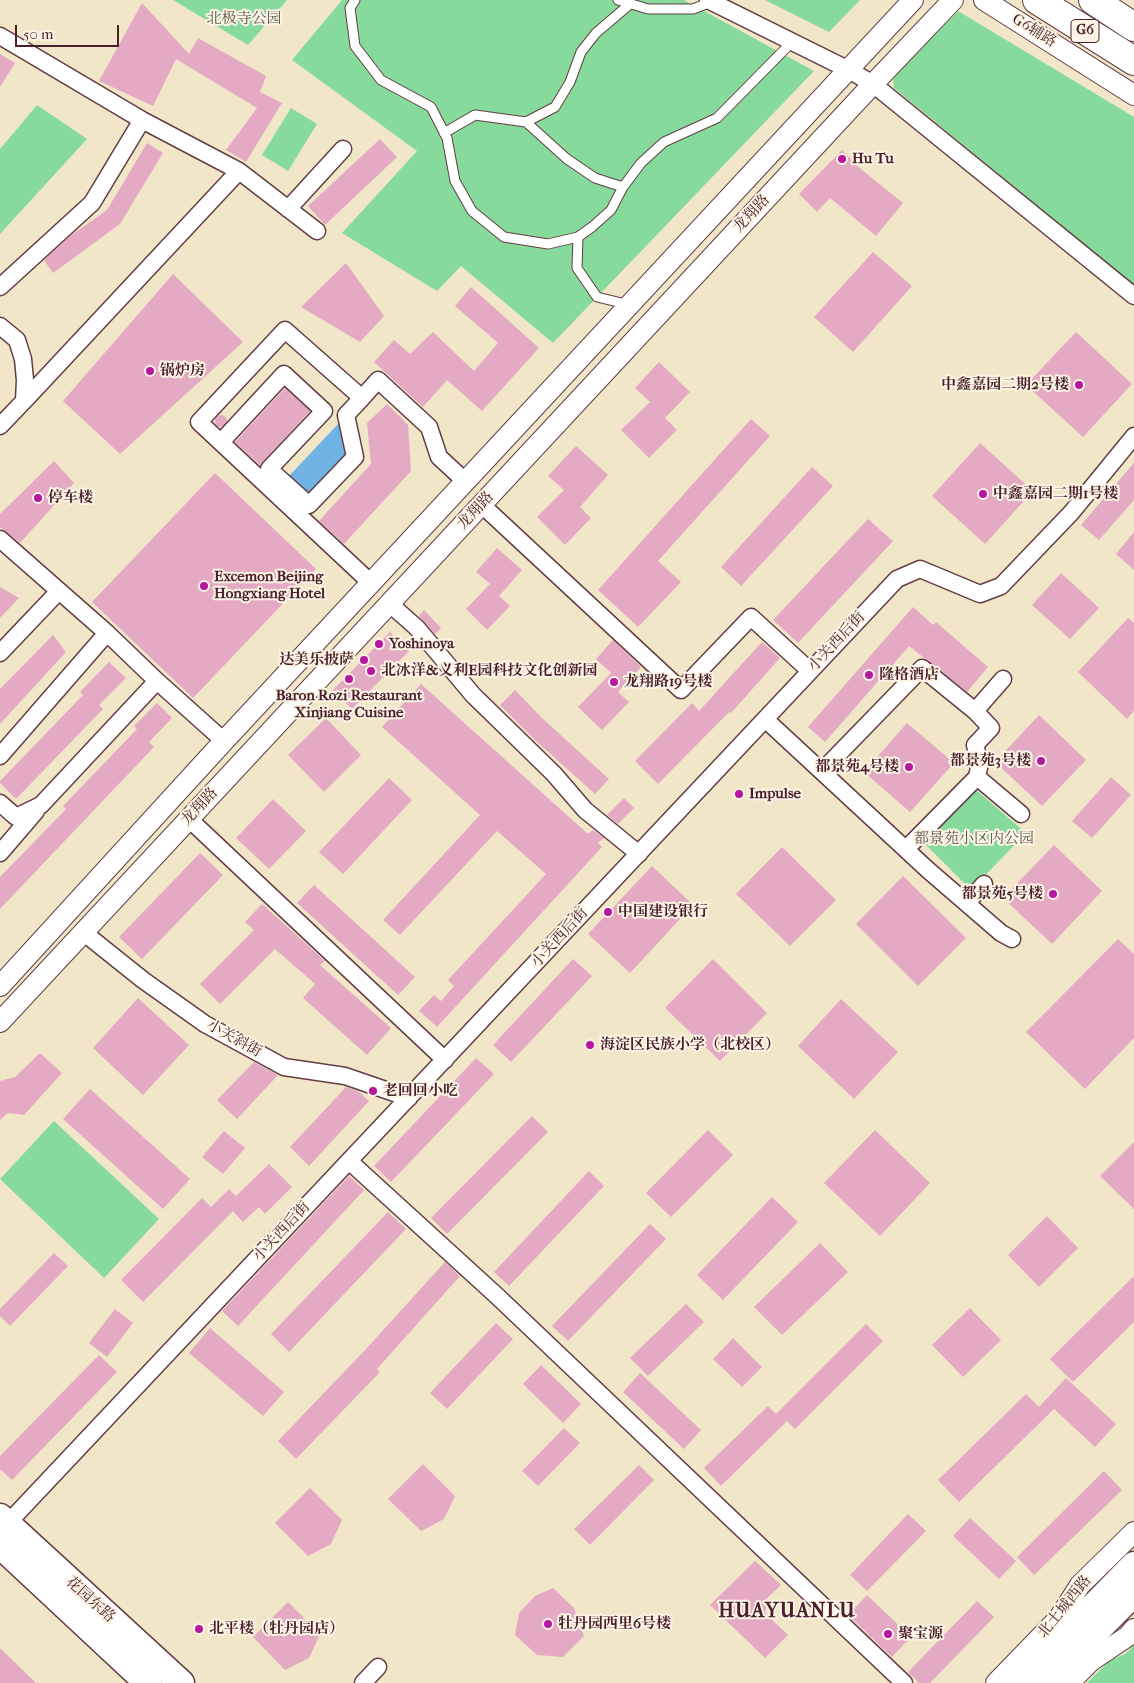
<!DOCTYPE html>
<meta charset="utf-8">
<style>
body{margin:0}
#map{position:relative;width:1134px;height:1683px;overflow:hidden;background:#f2e6c9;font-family:"IM FELL French Canon",serif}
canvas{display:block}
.scale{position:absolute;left:15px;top:25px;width:104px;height:22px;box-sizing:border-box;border:2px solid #4a1f2b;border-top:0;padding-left:6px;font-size:15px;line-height:18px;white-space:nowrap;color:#4a1f2b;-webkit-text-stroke:4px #fcf5e5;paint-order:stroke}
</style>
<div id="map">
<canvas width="1134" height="1683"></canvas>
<div class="scale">50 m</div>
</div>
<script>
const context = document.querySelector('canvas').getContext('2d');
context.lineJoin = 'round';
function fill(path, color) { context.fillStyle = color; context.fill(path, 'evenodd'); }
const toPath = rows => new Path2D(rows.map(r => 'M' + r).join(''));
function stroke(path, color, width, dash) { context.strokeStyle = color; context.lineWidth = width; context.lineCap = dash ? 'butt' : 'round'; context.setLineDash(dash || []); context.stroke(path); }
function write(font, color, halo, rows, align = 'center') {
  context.font = font + ' "IM FELL French Canon","Noto Serif SC",serif'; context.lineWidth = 4; context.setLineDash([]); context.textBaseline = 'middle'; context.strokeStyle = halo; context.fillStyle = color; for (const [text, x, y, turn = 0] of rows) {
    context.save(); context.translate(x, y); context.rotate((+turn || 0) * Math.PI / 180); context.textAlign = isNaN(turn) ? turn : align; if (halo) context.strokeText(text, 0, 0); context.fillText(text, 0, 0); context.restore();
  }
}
const green = toPath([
 [173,0,287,0,248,45],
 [342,0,684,0,814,71,553,343,461,266,437,291,342,233,417,151,292,60],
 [765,0,860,0,829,32],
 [958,11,1134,117,1134,285,894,88,893,77],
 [37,105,87,139,0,234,0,149],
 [291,108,317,124,288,171,262,155],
 [975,789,1026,833,971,890,924,843],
 [54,1121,159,1219,104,1278,0,1179],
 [1134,1645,1134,1683,1087,1683,1109,1661,1125,1654]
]);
const water = toPath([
 [339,423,347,456,309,495,289,476]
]);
const building = toPath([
 [142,3,189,54,198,38,266,76,260,92,282,103,246,162,226,150,257,108,176,59,153,106,99,81],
 [0,54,15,63,0,87],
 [380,139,397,157,325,225,308,206],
 [147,143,163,153,120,224,53,273,44,260,70,236,107,210],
 [842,150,862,170,903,203,876,236,830,198,817,212,799,194],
 [873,252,912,286,853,352,814,317],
 [346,263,384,316,360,342,301,307],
 [173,274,243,342,120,454,63,401],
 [471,287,539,348,482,411,447,380,423,407,374,362,394,340,410,354,433,332,474,371,498,343,455,306],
 [1076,332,1132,384,1083,437,1026,385],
 [659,362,690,392,665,418,677,430,649,458,621,430,650,402,635,388],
 [285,388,310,411,260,465,235,442],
 [387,404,408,425,411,471,344,544,319,521,371,464,367,423],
 '215 421a6 6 0 1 1 12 0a6 6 0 1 1-12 0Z',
 [751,419,770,436,658,561,681,582,638,627,598,590],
 [980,443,1033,491,985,544,932,496],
 [576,446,608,475,580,507,591,518,565,545,537,517,564,490,548,476],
 [54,461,74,483,20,543,0,527,0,514],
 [1134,463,1134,500,1099,540,1081,525],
 [812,467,833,486,741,586,721,567],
 [215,473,316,569,193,698,92,602],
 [868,519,893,541,798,643,773,620],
 [1134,532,1134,570,1116,554],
 [497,548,522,570,499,596,510,606,487,630,466,609,490,584,476,572],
 [1061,573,1099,608,1070,639,1032,605],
 [0,587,19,598,0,618],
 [913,607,933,625,936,622,988,667,967,692,909,646,825,742,808,727],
 [424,610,441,628,435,634,419,616],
 [1128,618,1134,623,1134,711,1127,719,1078,672],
 [390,632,409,651,352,709,333,690],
 [53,635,66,652,0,724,0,689],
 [613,640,641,667,618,692,629,702,602,730,578,707,611,673,596,659],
 [762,642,780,658,731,713,729,712,658,784,635,761,692,703,699,711],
 [109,662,126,678,99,705,103,709,16,799,0,783,0,781,83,695,80,692],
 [421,684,588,834,593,830,604,838,598,843,602,847,437,1027,419,1011,434,995,441,1001,454,986,448,980,546,874,497,831,400,935,383,920,480,815,382,727],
 [515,690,542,718,609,779,595,794,536,741,500,705],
 [157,703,172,718,149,742,154,747,0,909,0,877,66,809,63,806,137,729,134,726],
 [1039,715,1086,760,1042,806,995,762],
 [326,718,361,755,324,792,288,755],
 [907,723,954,763,910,812,864,772],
 [1111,777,1131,795,1092,838,1072,821],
 [389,778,412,800,343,874,319,852],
 [624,798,634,808,618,824,607,815],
 [273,799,306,831,269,869,236,838],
 [1054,845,1102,891,1052,944,1003,898],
 [782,847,836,900,790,946,736,894],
 [200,853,223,875,142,959,119,937],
 [652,866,693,905,630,973,588,934],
 [903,876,966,938,918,986,856,924],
 [314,885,415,977,398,995,297,903],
 [262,904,325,961,320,965,391,1028,367,1055,303,998,315,984,275,949,220,1004,200,984,254,930,245,922],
 [1118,939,1134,954,1134,1038,1085,1089,1026,1032],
 [573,959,592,976,511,1062,493,1045],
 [713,959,767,1013,720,1061,665,1008],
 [138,998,189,1045,143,1095,93,1048],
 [841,999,898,1052,854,1099,798,1046],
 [40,1053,62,1073,24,1115,8,1113,0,1120,0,1081,15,1077],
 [476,1058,494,1074,391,1182,374,1166],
 [254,1062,278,1075,237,1119,217,1100],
 [346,1087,358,1091,369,1101,309,1166,290,1147],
 [90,1089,190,1179,163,1209,63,1119],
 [532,1116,548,1132,447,1234,431,1218],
 [708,1130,733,1155,671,1217,646,1193],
 [875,1130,930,1183,880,1236,824,1183],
 [224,1131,245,1148,223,1174,202,1157],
 [1134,1142,1134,1209,1100,1176],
 [269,1164,292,1187,265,1214,259,1207,243,1222,233,1211,143,1302,121,1280,202,1198,211,1207,229,1189,236,1196],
 [589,1171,604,1186,509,1286,494,1272],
 [349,1176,364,1190,238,1326,222,1311],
 [772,1197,798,1222,723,1300,697,1275],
 [388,1212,406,1229,289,1352,271,1334],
 [1047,1216,1078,1248,1039,1287,1008,1255],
 [650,1224,666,1239,568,1341,552,1326],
 [820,1243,848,1272,782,1335,754,1307],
 [54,1253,68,1266,10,1326,0,1316,0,1309],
 [445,1262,460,1276,377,1369,380,1372,296,1459,278,1441,366,1349],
 [1134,1276,1134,1322,1073,1382,1050,1359],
 [686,1304,704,1322,648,1376,630,1358],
 [970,1308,1001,1340,963,1377,932,1345],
 [115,1309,133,1323,107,1357,89,1343],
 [496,1323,513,1339,447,1409,430,1393],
 [866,1324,883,1341,795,1429,787,1421,721,1486,704,1468,768,1406,776,1414],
 [210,1328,284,1392,263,1416,189,1353],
 [733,1338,762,1367,742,1387,713,1359],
 [99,1355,117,1372,12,1480,0,1469,0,1456],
 [541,1365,581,1404,563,1423,523,1384],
 [640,1373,701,1430,684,1449,623,1392],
 [1066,1378,1116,1424,1095,1447,1054,1409,959,1502,938,1480,1026,1394,1039,1407],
 [564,1428,580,1443,538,1486,522,1471],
 [423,1464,455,1496,444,1519,421,1531,388,1499],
 [639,1465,654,1480,590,1545,574,1529],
 [1104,1471,1122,1490,1034,1575,1017,1557],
 [310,1488,342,1520,331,1544,308,1556,275,1523],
 [908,1514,926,1531,867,1591,850,1575],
 [970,1518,1016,1561,999,1579,953,1536],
 [755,1561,781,1585,763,1602,766,1607,765,1613,788,1635,765,1658,710,1605],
 [553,1588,574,1608,584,1636,563,1657,537,1655,515,1635,519,1613,535,1596],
 [867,1595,911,1637,892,1657,848,1615],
 [977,1601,994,1617,930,1683,919,1683,908,1672],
 [288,1602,320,1634,309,1658,285,1670,253,1637],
 [0,1648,36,1683,0,1683]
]);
const service = toPath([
 [355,0,350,8,355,46,381,80,431,107,447,138,455,181,472,211,504,237,548,244,578,237,577,268,597,297,630,305],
 [618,0,648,9,693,9,711,2],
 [526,122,555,107,570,82,581,52,596,33,630,4],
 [444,133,475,115,526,122,567,159,595,178,623,187,611,210,592,227,578,237],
 [623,187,641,163,664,142,717,118,792,42]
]);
const minor = toPath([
 [708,0,849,70,873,84,1134,296],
 [0,36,142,120,239,171,24,401],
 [239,171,317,231],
 [288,209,343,149],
 [0,287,92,203,142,120],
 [0,326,17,340,23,359,25,380,24,401,0,426],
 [221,442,284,374,324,411,269,469,309,505,355,457,346,415,362,398],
 [482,505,681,690,751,617,810,671],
 [0,539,107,633,157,681,41,805,16,817,0,803],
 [371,583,199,422,285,330,362,398,378,380,429,427,439,457,466,482],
 [390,604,417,628,473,695,554,774,585,810,639,854],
 [0,653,59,591],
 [157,681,224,741],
 [975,711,991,728,975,745,980,763,977,777,1021,814],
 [765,719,928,870,1001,933,1012,939],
 [0,756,107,633],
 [822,771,922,668,975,711,1003,679],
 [189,819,445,1060],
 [906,849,977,777],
 [0,853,36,811],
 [967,903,984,884],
 [83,932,143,980,205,1024,284,1067,345,1076,409,1098],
 [349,1161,497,1296,904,1683],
 [7,1524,897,579,920,569,980,594,1001,586,1071,513,1134,436],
 [363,1683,378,1667]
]);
const tertiary = toPath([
 [984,0,1134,95],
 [0,986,224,741,913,0],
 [0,1022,873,84,953,0],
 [996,1683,1059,1618,1080,1585,1134,1532],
 [1069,1683,1091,1661,1128,1636,1134,1629]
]);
const primary = toPath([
 [0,1517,181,1683],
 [0,1545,148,1683],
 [1018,1683,1134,1565],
 [1045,1683,1134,1593]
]);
const motorway = toPath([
 [1037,0,1134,61],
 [1093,0,1134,27]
]);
const markers = [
 [842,159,5,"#b5179e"],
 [150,371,5,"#b5179e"],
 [1079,385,5,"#b5179e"],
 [983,494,5,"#b5179e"],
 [38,498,5,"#b5179e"],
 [204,586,5,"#b5179e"],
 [379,644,5,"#b5179e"],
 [364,660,5,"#b5179e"],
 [371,671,5,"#b5179e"],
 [869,675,5,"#b5179e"],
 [349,679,5,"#b5179e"],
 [614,682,5,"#b5179e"],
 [1041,761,5,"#b5179e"],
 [909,767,5,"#b5179e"],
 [739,794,5,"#b5179e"],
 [1053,894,5,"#b5179e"],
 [608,912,5,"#b5179e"],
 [590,1045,5,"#b5179e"],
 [373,1091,5,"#b5179e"],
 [548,1624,5,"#b5179e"],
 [199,1629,5,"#b5179e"],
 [888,1634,5,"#b5179e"]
];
const shields = [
 [1085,31,28]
];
const shieldNames = [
 ["G6",1085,31]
];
const parkNames = [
 ["北极寺公园",244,19],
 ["都景苑小区内公园",974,839]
];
const streetNames = [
 ["G6辅路",1034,31,32],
 ["龙翔路",752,214,-47],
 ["龙翔路",476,511,-47],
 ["小关西后街",837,642,-47],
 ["龙翔路",200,807,-47],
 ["小关西后街",560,938,-47],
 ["小关斜街",234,1039,29],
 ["小关西后街",282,1232,-47],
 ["花园东路",90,1600,42],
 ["北土城西路",1065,1607,-51]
];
const poiNames = [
 ["Hu Tu",852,159],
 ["锅炉房",160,371],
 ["中鑫嘉园二期2号楼",1069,385,"right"],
 ["中鑫嘉园二期1号楼",993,494],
 ["停车楼",48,498],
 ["Excemon Beijing",214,577],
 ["Hongxiang Hotel",214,594],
 ["Yoshinoya",389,644],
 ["达美乐披萨",354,660,"right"],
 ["北冰洋&义利E园科技文化创新园",381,671],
 ["隆格酒店",879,675],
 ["龙翔路19号楼",624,682],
 ["Baron Rozi Restaurant",349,696,"center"],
 ["Xinjiang Cuisine",349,713,"center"],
 ["都景苑3号楼",1031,761,"right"],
 ["都景苑4号楼",899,767,"right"],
 ["Impulse",749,794],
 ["都景苑5号楼",1043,894,"right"],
 ["中国建设银行",618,912],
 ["海淀区民族小学（北校区）",600,1045],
 ["老回回小吃",383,1091],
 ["牡丹园西里6号楼",558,1624],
 ["北平楼（牡丹园店）",209,1629],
 ["聚宝源",898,1634]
];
const districtNames = [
 ["HUAYUANLU",787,1612]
];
fill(green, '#86da9c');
fill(water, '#6fb3e4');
fill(building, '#e4aac4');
stroke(service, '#633d43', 11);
stroke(minor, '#633d43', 19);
stroke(tertiary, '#633d43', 22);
stroke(primary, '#633d43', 29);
stroke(motorway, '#633d43', 30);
stroke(service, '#fff', 9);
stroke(minor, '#fff', 16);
stroke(tertiary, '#fff', 20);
stroke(primary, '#fff', 26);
stroke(motorway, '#fff', 28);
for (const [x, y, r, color] of markers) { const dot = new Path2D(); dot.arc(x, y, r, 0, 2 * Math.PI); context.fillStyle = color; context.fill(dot); stroke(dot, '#fcf5e5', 2); }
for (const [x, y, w] of shields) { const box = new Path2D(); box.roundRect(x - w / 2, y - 11.5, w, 23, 4); context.fillStyle = '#fcf5e5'; context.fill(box); stroke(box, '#4a1f2b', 1); }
write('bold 14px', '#4a1f2b', null, shieldNames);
write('15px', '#5c574d', '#fcf5e5', parkNames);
write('15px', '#4a1f2b', '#fcf5e5', streetNames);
write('bold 15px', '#4a1f2b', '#fcf5e5', poiNames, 'left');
context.letterSpacing = '1px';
write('bold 20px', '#4a1f2b', '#fcf5e5', districtNames);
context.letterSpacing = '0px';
</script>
